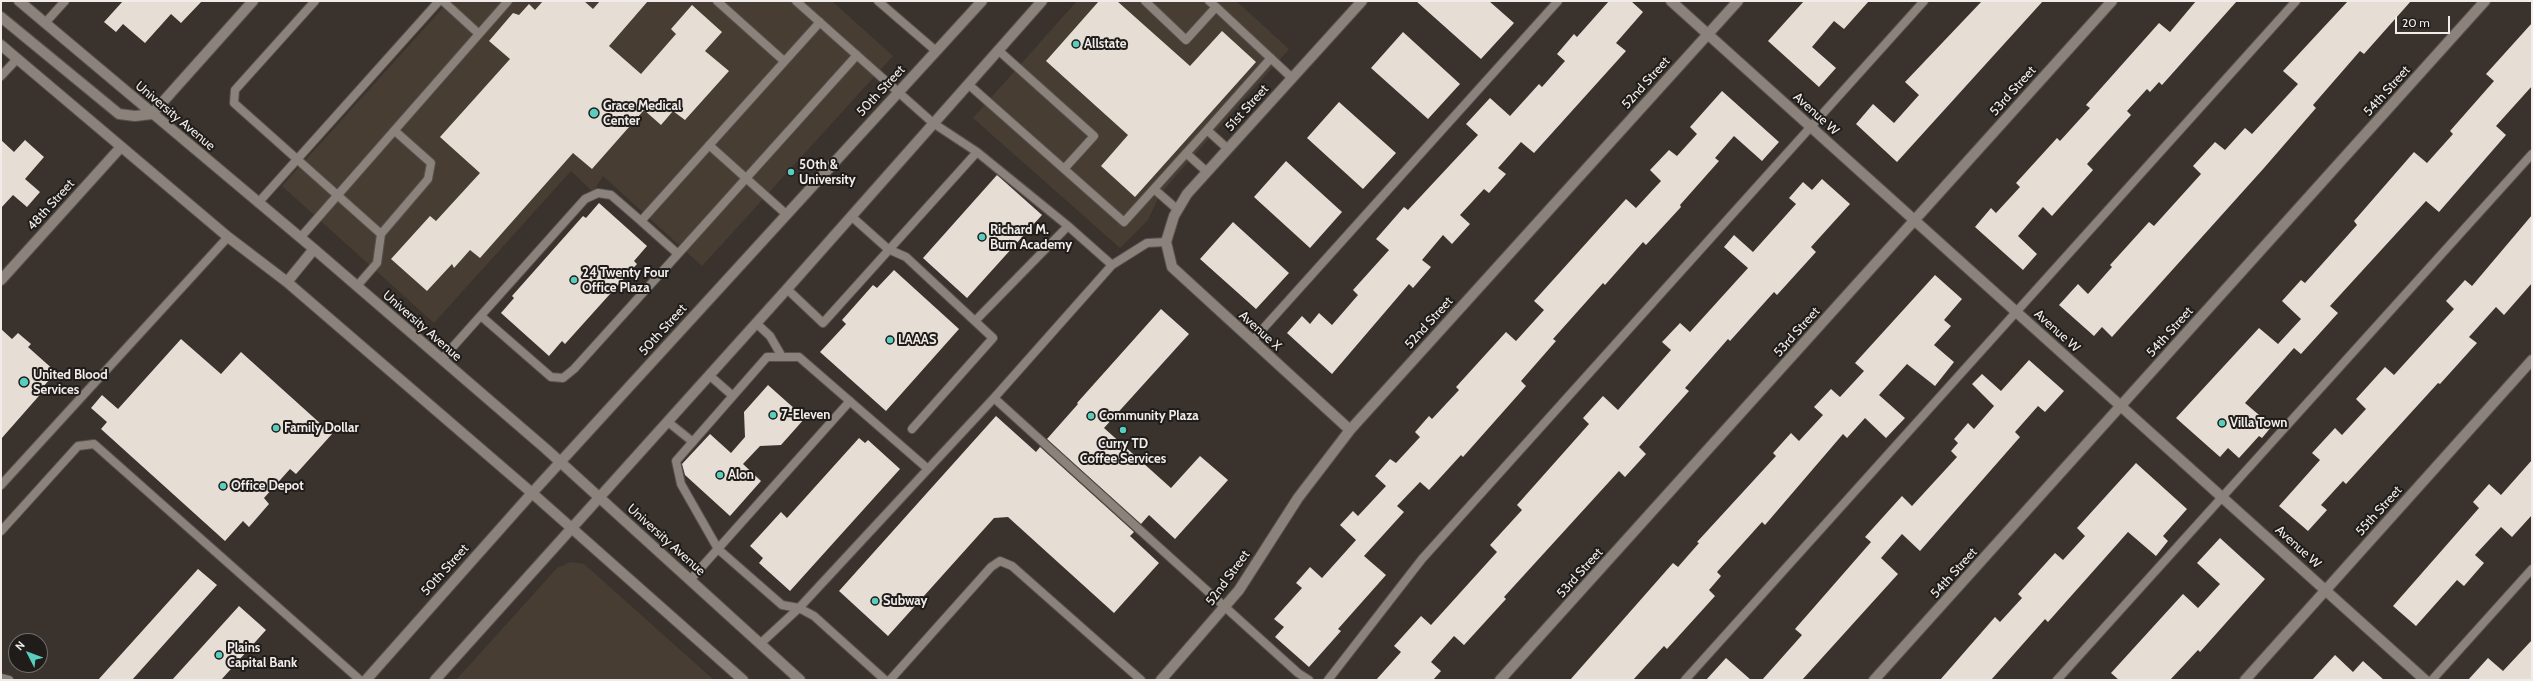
<!DOCTYPE html>
<style>
body{margin:0}
#map{position:relative;width:2533px;height:681px;overflow:hidden;background:#3a332d;font-family:Cabin,sans-serif}
canvas{display:block}
.frame{position:absolute;inset:0;border:2px solid #f1ece9;pointer-events:none}
.north{position:absolute;left:8px;top:633px;width:40px;height:40px;box-sizing:border-box;background:#1f1c19;border:1px solid #736f6c;border-radius:50%;rotate:312deg;font-size:11px;font-weight:700;line-height:16px;text-align:center;color:#f1ece9}
.north::after{content:'';display:block;margin:auto;width:14px;height:18px;background:#59cebf;clip-path:polygon(50% 0,100% 100%,50% 72%,0 100%)}
.scale{position:absolute;left:2395px;top:16px;width:55px;height:18px;box-sizing:border-box;border:2px solid #f1ece9;border-top:0;padding-left:5px;font-size:12px;line-height:14px;white-space:nowrap;color:#f1ece9;-webkit-text-stroke:3px #1f1c19;paint-order:stroke}
</style>
<div id="map">
<canvas width="2533" height="681"></canvas>
<div class="frame"></div>
<div class="north">N</div>
<div class="scale">20 m</div>
</div>
<script>
const context = document.querySelector('canvas').getContext('2d');
context.lineJoin = 'round';
function fill(path, color) { context.fillStyle = color; context.fill(path, 'evenodd'); }
const toPath = rows => new Path2D(rows.map(r => 'M' + r).join(''));
function stroke(path, color, width, dash) { context.strokeStyle = color; context.lineWidth = width; context.lineCap = dash ? 'butt' : 'round'; context.setLineDash(dash || []); context.stroke(path); }
function write(font, color, halo, rows, align = 'center') {
  context.font = font + ' Cabin,sans-serif'; context.lineWidth = 4; context.setLineDash([]); context.textBaseline = 'middle'; context.strokeStyle = halo; context.fillStyle = color; for (const [text, x, y, turn = 0] of rows) {
    context.save(); context.translate(x, y); context.rotate((+turn || 0) * Math.PI / 180); context.textAlign = isNaN(turn) ? turn : align; if (halo) context.strokeText(text, 0, 0); context.fillText(text, 0, 0); context.restore();
  }
}
const built = toPath([
 [449,1,832,1,893,56,702,266,603,176,593,192,571,171,434,323,282,186],
 [1077,1,1236,1,1289,49,1174,178,1159,196,1148,220,1120,248,973,118],
 [571,562,584,564,714,680,456,680,557,568]
]);
const building = toPath([
 [123,1,202,1,181,23,171,14,145,43,123,24,116,32,104,22],
 [543,1,584,1,593,9,600,1,648,1,609,46,641,74,676,34,671,29,692,5,722,32,705,51,729,71,685,120,673,111,661,125,644,110,592,169,573,153,480,258,470,250,454,268,452,264,427,291,391,259,430,216,436,221,480,173,440,137,510,59,489,41,513,13,519,15,529,4,535,10],
 [1099,1,1117,1,1190,66,1222,31,1256,62,1135,197,1101,166,1128,135,1046,61],
 [1416,1,1489,1,1514,23,1481,59],
 [1609,1,1631,1,1643,12,1616,43,1626,51,1534,153,1521,142,1498,168,1506,174,1489,193,1484,189,1460,215,1470,224,1452,244,1443,235,1422,260,1431,267,1413,288,1409,284,1332,374,1287,333,1302,316,1310,324,1319,313,1332,325,1358,295,1353,290,1389,250,1376,239,1404,207,1408,210,1478,135,1466,124,1490,98,1510,116,1539,84,1542,87,1565,61,1557,54,1574,34,1577,37],
 [1804,1,1869,1,1844,29,1834,21,1812,47,1836,68,1819,87,1768,41],
 [1982,1,2043,1,1897,162,1856,124,1873,104,1894,123,1919,95,1905,82],
 [2196,1,2237,1,2162,85,2159,82,2150,92,2147,89,2127,111,2131,115,2087,164,2093,170,2052,216,2043,207,2018,236,2037,254,2023,270,1975,227,1991,208,1996,213,2020,187,2016,183,2057,138,2060,141,2090,108,2086,105,2159,23,2170,32],
 [2348,1,2411,1,2364,54,2360,51,2313,105,2316,108,2264,168,2112,337,2102,327,2094,336,2059,305,2078,284,2088,294,2112,267,2110,265,2149,222,2154,226,2201,174,2193,166,2215,142,2225,150,2245,128,2252,134,2298,84,2283,71],
 [2532,23,2532,86,2496,126,2506,135,2439,212,2426,201,2330,306,2338,313,2301,354,2294,348,2245,403,2272,426,2262,438,2259,436,2239,458,2228,448,2220,457,2176,418,2259,328,2278,344,2301,319,2282,301,2301,280,2305,283,2357,225,2354,221,2414,152,2427,163,2453,134,2450,131,2494,81,2486,74],
 [1403,32,1460,84,1428,119,1371,68],
 [1722,91,1779,142,1762,161,1734,136,1715,158,1719,161,1680,205,1681,207,1646,245,1643,242,1605,285,1603,283,1553,339,1556,341,1521,381,1526,386,1463,457,1461,455,1429,490,1420,482,1397,506,1404,512,1364,556,1386,575,1338,629,1341,631,1309,667,1275,637,1284,627,1274,619,1302,588,1296,583,1310,567,1322,578,1356,540,1340,525,1353,511,1358,516,1386,486,1375,476,1390,459,1396,463,1420,437,1415,432,1429,416,1432,419,1459,390,1456,387,1506,332,1516,341,1544,310,1534,301,1626,199,1636,208,1661,181,1650,170,1669,150,1677,156,1697,134,1690,127],
 [1339,102,1396,153,1363,189,1307,138],
 [1,140,14,152,25,140,44,157,25,179,40,192,27,207,13,195,1,208],
 [1286,161,1342,212,1310,248,1254,197],
 [997,175,1042,215,967,298,923,258],
 [1822,179,1850,204,1811,247,1816,252,1777,295,1774,292,1730,341,1728,339,1685,388,1689,391,1639,447,1646,454,1625,477,1619,471,1504,597,1506,599,1464,645,1454,636,1431,662,1441,671,1433,680,1376,680,1401,652,1394,646,1421,616,1431,625,1497,552,1490,545,1522,510,1517,505,1589,424,1583,418,1603,396,1618,410,1671,350,1662,342,1680,323,1690,332,1748,268,1724,247,1734,235,1753,252,1796,204,1789,198,1803,182,1812,190],
 [599,203,647,246,634,261,637,264,565,344,562,341,549,356,501,313,514,298,512,296,583,216,586,218],
 [2532,215,2532,283,2504,315,2496,307,2469,337,2477,343,2440,384,2438,383,2346,484,2343,481,2321,505,2327,510,2308,531,2279,506,2320,460,2312,453,2335,428,2342,435,2366,409,2356,399,2385,367,2394,375,2454,309,2446,301,2465,280,2472,286],
 [1233,222,1289,273,1256,309,1200,259],
 [894,270,959,329,886,411,820,352,846,324,842,320,873,285,877,288],
 [1935,275,1962,299,1944,320,1951,326,1934,345,1954,362,1935,386,1907,364,1879,395,1905,418,1886,438,1865,418,1847,438,1843,434,1765,525,1762,522,1717,572,1721,576,1709,590,1715,596,1667,649,1664,646,1633,680,1570,680,1673,563,1678,567,1699,543,1697,542,1776,456,1773,453,1791,433,1799,441,1823,415,1814,407,1831,389,1840,397,1864,371,1855,363],
 [1161,309,1189,334,1104,428,1171,488,1200,456,1228,480,1175,539,1149,515,1141,524,1047,439,1078,404,1077,403],
 [1,329,12,339,18,333,31,344,28,347,56,372,43,387,45,389,1,439],
 [181,339,221,374,241,352,332,434,296,474,290,469,264,498,269,504,249,527,243,521,225,541,101,429,107,422,91,408,102,395,118,409],
 [2029,360,2064,391,2045,412,2038,406,2015,432,2020,437,1920,551,1902,534,1881,558,1898,574,1802,680,1762,680,1802,635,1795,629,1871,542,1865,537,1902,496,1912,506,1957,457,1951,451,1958,443,1954,439,1968,423,1974,429,1994,406,1972,384,1982,374,2001,391],
 [768,385,805,418,781,445,760,446,743,464,761,481,730,516,685,475,682,464,710,434,731,453,745,437,744,412],
 [996,416,1036,452,1040,447,1134,532,1130,536,1159,563,1114,613,1008,517,994,518,888,636,839,591],
 [859,438,865,443,868,440,900,469,790,591,759,563,763,558,750,546,781,512,787,518],
 [2532,460,2532,515,2512,537,2501,527,2475,555,2484,563,2464,586,2457,580,2416,626,2393,606,2479,508,2473,502,2489,484,2501,495],
 [2136,463,2187,509,2163,536,2168,541,2156,556,2128,532,2048,622,2045,619,1991,680,1940,680,1995,617,2000,622,2022,598,2018,594,2055,553,2063,560,2085,536,2077,528],
 [2220,538,2265,579,2200,652,2198,650,2170,680,2119,680,2111,673,2183,594,2198,608,2220,584,2197,563],
 [198,569,217,585,132,680,98,680],
 [239,606,266,630,221,680,172,680],
 [2532,640,2532,680,2468,680,2488,658,2503,671],
 [2335,655,2353,672,2363,661,2384,680,2312,680],
 [1726,658,1751,680,1706,680]
]);
const service = toPath([
 [315,1,235,90,234,103,381,234],
 [443,1,479,34],
 [717,1,784,61],
 [878,1,936,51],
 [1145,1,1186,40,1216,7,1209,1],
 [1216,7,1292,78],
 [45,23,65,1],
 [998,50,1094,136,1064,169],
 [1,76,17,59],
 [968,84,1124,222,1207,130],
 [709,145,786,214],
 [1228,149,1207,130,1271,58],
 [1186,153,1207,172],
 [1154,189,1178,210],
 [258,203,439,1],
 [851,216,888,249,906,257,993,338,912,429],
 [1068,226,1112,265],
 [300,238,508,1],
 [678,254,857,55],
 [357,286,377,263,381,234,428,179,431,163,395,131],
 [787,289,823,323,977,152,933,123,796,1],
 [481,316,551,377,563,378,574,369,678,254,641,221],
 [975,321,1068,226,977,152],
 [756,323,770,336,781,355],
 [1252,341,1558,1],
 [442,359,585,199,598,193,611,195,641,221,820,22],
 [709,375,733,396],
 [994,398,1112,265,1147,243,1166,242],
 [668,422,693,442],
 [1,485,228,237],
 [1,531,78,446,94,444,360,680],
 [690,580,850,401],
 [760,644,799,608,928,469],
 [1,678,9,680],
 [885,680,814,616,799,608,782,605,718,549,681,484,676,461,767,357,799,357,928,469,994,398,1298,673,1309,680],
 [890,680,991,567,1000,561,1012,566,1141,680],
 [1328,680,1422,559,1924,1],
 [1685,680,2296,1],
 [2057,680,2532,154],
 [2432,680,2532,569]
]);
const minor = toPath([
 [1671,1,2425,680],
 [152,114,253,1],
 [1,280,121,147],
 [1350,430,1172,267,1166,242,1174,216,1187,194,1362,1],
 [1161,680,1239,590,1298,498,1350,430,1738,1],
 [1500,680,2112,1],
 [1874,680,2485,1],
 [2245,680,2532,360]
]);
const secondary = toPath([
 [19,1,314,249,546,449,800,680],
 [1,17,119,114,135,116,152,114],
 [1,45,228,237,287,282,532,493,743,680],
 [287,282,314,249],
 [366,680,532,493,982,1],
 [435,680,787,289,1042,1]
]);
const markers = [
 [1076,44,4,"#59cebf"],
 [594,113,5,"#59cebf"],
 [791,172,4,"#59cebf"],
 [982,237,4,"#59cebf"],
 [574,280,4,"#59cebf"],
 [890,340,4,"#59cebf"],
 [24,382,5,"#59cebf"],
 [773,415,4,"#59cebf"],
 [1091,416,4,"#59cebf"],
 [2222,423,4,"#59cebf"],
 [276,428,4,"#59cebf"],
 [1123,430,4,"#59cebf"],
 [720,475,4,"#59cebf"],
 [223,486,4,"#59cebf"],
 [875,601,4,"#59cebf"],
 [219,655,4,"#59cebf"]
];
const poiNames = [
 ["Allstate",1084,44],
 ["Grace Medical",603,106],
 ["Center",603,121],
 ["50th &",799,165],
 ["University",799,180],
 ["Richard M.",990,230],
 ["Burn Academy",990,245],
 ["24 Twenty Four",582,273],
 ["Office Plaza",582,288],
 ["LAAAS",898,340],
 ["United Blood",33,375],
 ["Services",33,390],
 ["7-Eleven",781,415],
 ["Community Plaza",1099,416],
 ["Villa Town",2230,423],
 ["Family Dollar",284,428],
 ["Curry TD",1123,444,"center"],
 ["Coffee Services",1123,459,"center"],
 ["Alon",728,475],
 ["Office Depot",231,486],
 ["Subway",883,601],
 ["Plains",227,648],
 ["Capital Bank",227,663]
];
const streetNames = [
 ["52nd Street",1646,83,-48],
 ["50th Street",881,91,-47],
 ["53rd Street",2013,91,-48],
 ["54th Street",2387,91,-48],
 ["51st Street",1247,108,-48],
 ["Avenue W",1816,114,42],
 ["University Avenue",175,116,40],
 ["48th Street",51,205,-48],
 ["52nd Street",1429,323,-48],
 ["University Avenue",422,326,41],
 ["50th Street",663,330,-48],
 ["Avenue X",1260,331,42],
 ["Avenue W",2057,331,42],
 ["53rd Street",1797,332,-48],
 ["54th Street",2170,332,-48],
 ["55th Street",2379,511,-48],
 ["University Avenue",666,540,42],
 ["Avenue W",2298,547,42],
 ["50th Street",445,570,-48],
 ["53rd Street",1580,573,-48],
 ["54th Street",1954,573,-48],
 ["52nd Street",1228,578,-54]
];
fill(built, '#483d33');
fill(building, '#e6ddd5');
stroke(service, '#57514d', 10);
stroke(minor, '#57514d', 12);
stroke(secondary, '#57514d', 12);
stroke(service, '#8a827b', 8);
stroke(minor, '#8a827b', 10);
stroke(secondary, '#8a827b', 10);
for (const [x, y, r, color] of markers) { const dot = new Path2D(); dot.arc(x, y, r, 0, 2 * Math.PI); context.fillStyle = color; context.fill(dot); stroke(dot, '#1f1c19', 1.5); }
write('bold 13px', '#f1ece9', '#1f1c19', poiNames, 'left');
write('13px', '#f1ece9', '#1f1c19', streetNames);
</script>
